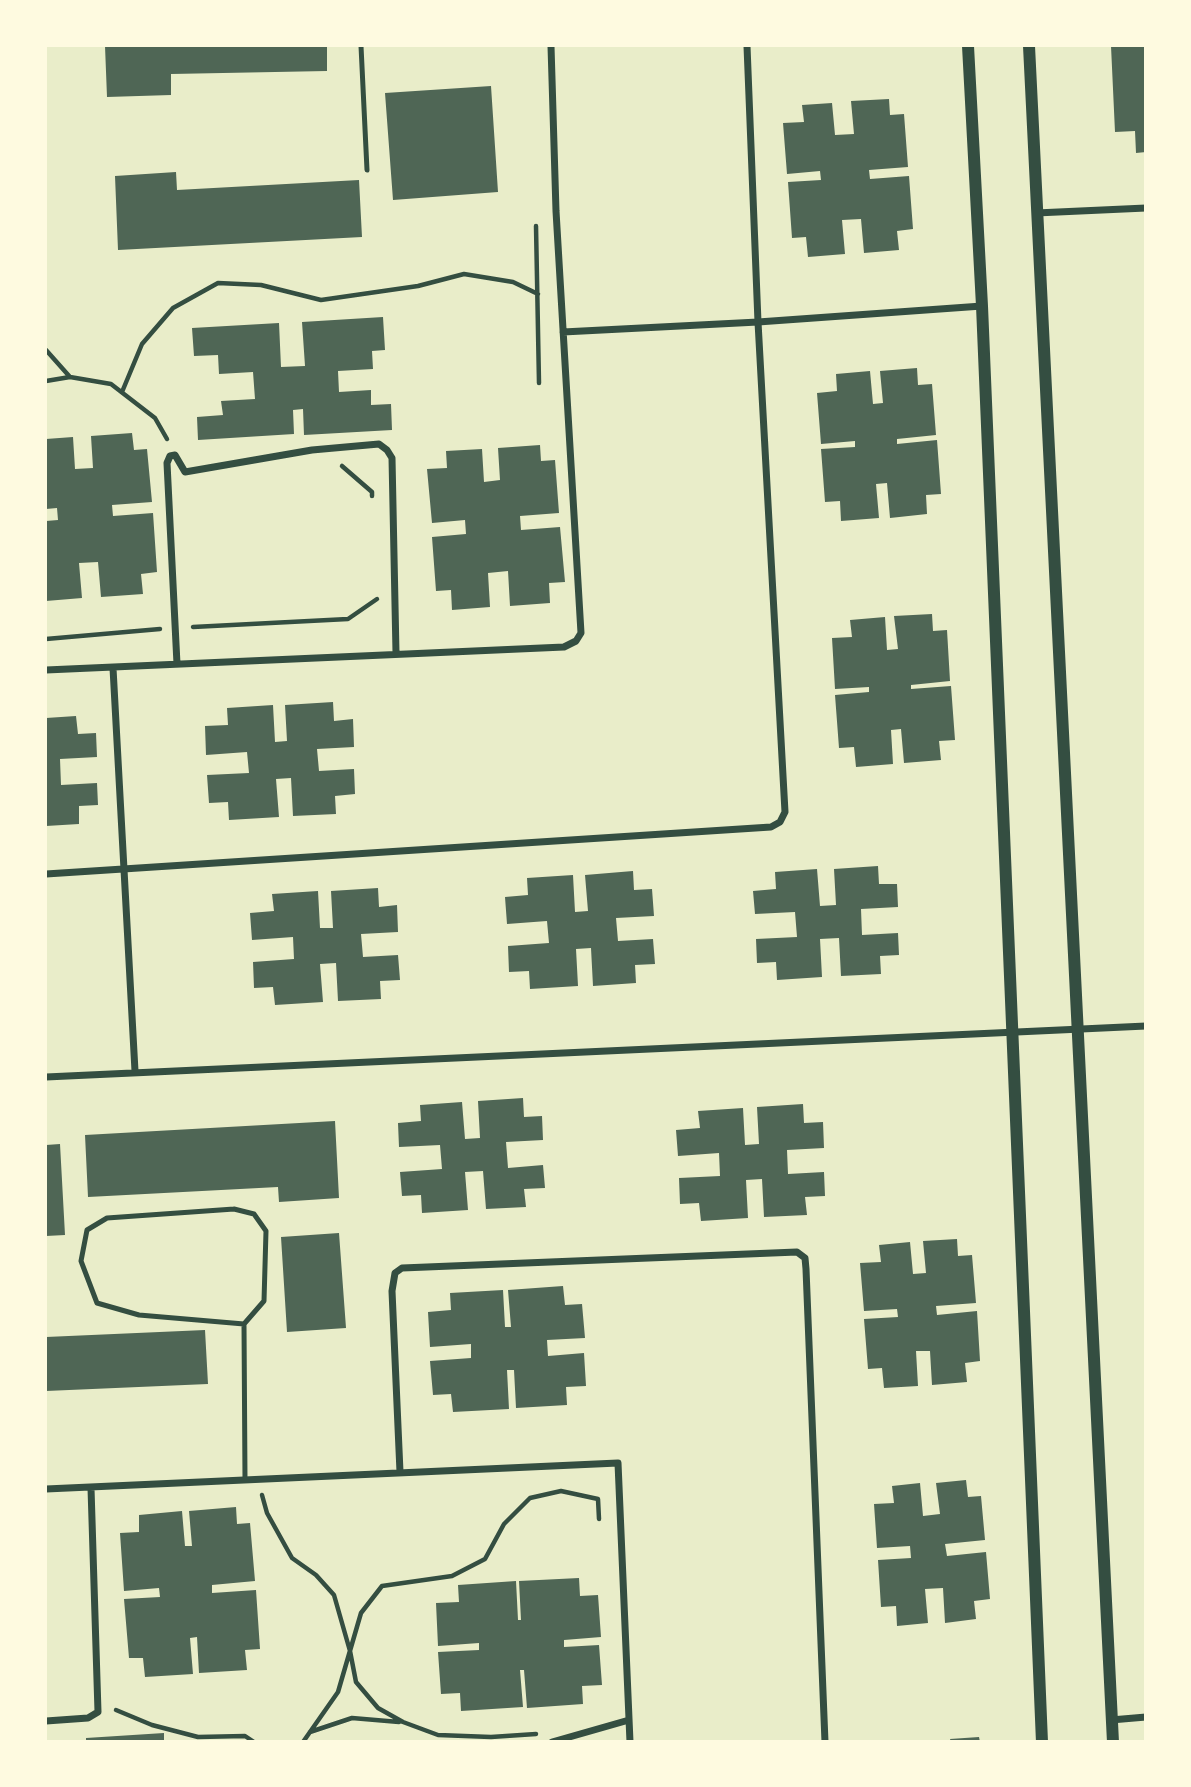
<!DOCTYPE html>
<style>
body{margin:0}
#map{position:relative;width:1191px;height:1787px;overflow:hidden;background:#e9edc9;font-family:Roboto,sans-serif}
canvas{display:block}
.frame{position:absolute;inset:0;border:47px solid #fefae0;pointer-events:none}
</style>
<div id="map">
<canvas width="1191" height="1787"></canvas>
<div class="frame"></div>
</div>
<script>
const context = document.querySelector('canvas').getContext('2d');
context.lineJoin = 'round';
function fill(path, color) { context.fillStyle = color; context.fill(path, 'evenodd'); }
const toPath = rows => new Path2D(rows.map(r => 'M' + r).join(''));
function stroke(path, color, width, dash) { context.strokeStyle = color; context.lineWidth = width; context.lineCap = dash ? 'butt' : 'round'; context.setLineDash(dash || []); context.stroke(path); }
const building = toPath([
 [105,46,327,46,327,71,171,74,171,95,107,97],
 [1111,46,1146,46,1146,152,1136,153,1135,131,1115,132],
 [491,86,498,192,393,200,385,93],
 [889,99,890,115,904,114,908,167,869,170,870,179,909,176,913,229,897,231,899,250,864,253,861,219,842,220,845,254,808,257,806,237,792,238,788,182,821,180,820,171,787,174,783,123,804,122,802,105,832,103,835,135,854,134,851,101],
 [176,172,177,190,359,180,362,237,118,250,115,176],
 [383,317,385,350,372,351,373,369,338,371,339,392,371,390,371,405,391,404,392,430,304,435,303,409,293,410,294,434,198,440,197,417,223,415,221,401,255,399,253,372,219,374,218,355,194,356,192,328,279,323,281,367,305,366,302,322],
 [917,368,918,385,932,384,936,435,897,439,897,444,937,440,941,494,926,495,927,514,890,518,887,483,876,484,879,518,841,521,840,501,825,502,821,449,855,447,855,441,821,444,817,393,837,391,836,374,870,371,873,404,883,403,880,371],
 [132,433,134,450,147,449,152,502,112,505,113,516,153,513,157,572,141,574,143,594,101,597,98,562,79,563,82,598,46,601,46,521,58,520,57,508,46,509,46,439,73,437,75,469,93,468,91,436],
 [540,445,541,461,555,460,559,513,520,516,521,530,560,527,565,582,549,583,550,603,510,606,508,571,488,573,490,607,452,610,451,590,436,591,432,537,466,534,465,520,432,523,427,469,447,468,446,451,482,449,484,482,500,480,498,448],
 [932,614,933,631,947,630,950,681,911,685,911,689,951,686,955,740,939,741,941,760,904,763,901,729,891,730,893,764,856,767,854,747,839,748,835,695,869,692,869,687,835,689,832,638,852,637,850,620,885,617,887,650,898,649,894,616],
 [333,702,334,721,353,719,354,747,317,749,319,771,354,769,355,794,335,796,336,814,293,816,291,778,276,779,279,817,229,820,228,802,209,803,207,775,249,773,247,752,206,755,205,726,228,725,227,708,273,705,275,742,287,741,285,705],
 [76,716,78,734,96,733,97,757,60,759,61,785,97,783,98,805,79,806,79,824,46,826,46,718],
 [878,866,879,884,897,884,898,907,861,909,862,935,898,933,899,955,880,956,881,974,841,976,839,938,820,939,822,977,777,980,776,962,757,963,756,939,797,937,795,912,755,914,753,891,776,889,775,872,817,869,820,906,836,905,834,869],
 [633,871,634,890,652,889,654,916,616,918,618,941,653,939,655,964,635,965,636,983,593,986,591,948,576,949,578,986,530,989,529,971,509,972,508,946,549,943,547,921,507,924,505,897,528,895,527,878,573,875,575,912,588,911,585,875],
 [378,888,379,907,397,905,398,932,361,934,363,957,398,955,400,980,380,981,381,999,338,1001,336,963,320,964,323,1002,275,1005,273,987,254,988,253,962,294,959,293,937,252,940,250,913,274,911,272,894,318,891,320,928,333,928,331,891],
 [523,1098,524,1117,542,1116,543,1140,506,1142,508,1168,543,1165,545,1188,524,1189,526,1207,486,1209,483,1171,465,1172,468,1210,422,1213,421,1195,402,1196,400,1172,442,1169,440,1145,399,1147,398,1123,421,1121,420,1105,462,1102,465,1139,480,1138,478,1101],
 [803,1104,804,1123,823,1122,824,1148,787,1150,788,1174,824,1172,825,1196,805,1197,807,1215,764,1217,762,1179,746,1180,748,1218,701,1221,699,1203,680,1204,679,1178,720,1176,719,1153,678,1156,676,1130,700,1128,698,1111,743,1108,745,1145,759,1144,757,1107],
 [335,1121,339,1198,279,1202,278,1187,88,1197,85,1135],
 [60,1144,65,1235,46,1236,46,1145],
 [339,1233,346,1328,287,1332,281,1237],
 [957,1239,958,1256,972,1255,976,1303,936,1306,937,1315,977,1311,980,1361,965,1363,967,1382,932,1385,930,1351,916,1351,918,1386,884,1388,882,1368,868,1369,864,1319,898,1317,897,1309,864,1311,860,1263,881,1262,879,1245,910,1242,913,1274,926,1273,923,1241],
 [563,1286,565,1305,582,1304,585,1338,547,1340,548,1356,584,1353,586,1386,566,1387,567,1405,516,1408,514,1370,507,1370,509,1409,453,1412,451,1394,433,1395,430,1361,471,1358,471,1344,430,1347,428,1312,451,1310,450,1293,503,1290,505,1327,511,1327,508,1290],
 [205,1330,208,1384,46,1391,46,1337],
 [966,1480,968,1497,981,1496,985,1540,945,1544,947,1556,986,1552,990,1599,974,1601,976,1619,945,1623,943,1588,925,1589,928,1623,897,1626,896,1606,881,1607,878,1560,911,1558,910,1546,877,1548,874,1504,894,1503,892,1486,920,1483,923,1516,940,1514,936,1483],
 [236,1507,237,1524,250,1523,255,1581,212,1585,212,1593,256,1590,260,1649,245,1650,247,1670,199,1673,197,1637,190,1638,193,1674,145,1677,143,1658,129,1658,124,1599,160,1597,159,1588,124,1591,120,1533,139,1532,139,1515,182,1511,185,1546,192,1546,189,1511],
 [579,1578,580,1596,598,1595,601,1637,564,1640,564,1647,599,1645,602,1685,582,1686,583,1704,527,1708,524,1670,520,1670,523,1707,461,1711,460,1693,441,1694,438,1652,479,1650,479,1643,438,1646,436,1603,459,1602,458,1585,516,1581,518,1620,521,1620,519,1581],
 [164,1733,164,1742,86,1742,86,1738],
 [979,1737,980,1742,951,1742,950,1739]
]);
const path = toPath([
 [536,226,539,383],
 [46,350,70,377],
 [46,381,70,377,111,384,155,418,167,439],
 [122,392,142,344,173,308,218,283,261,285,321,300,418,286,464,274,513,282,538,294],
 [342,466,372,492,372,496],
 [193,627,348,619,377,599],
 [46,639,160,629],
 [262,1495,267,1513,292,1558,316,1575,334,1595,350,1651,356,1682,378,1708,403,1722,438,1735,491,1737,536,1734],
 [116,1710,152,1725,198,1737,245,1736,254,1742],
 [310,1732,352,1718,399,1722],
 [303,1742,338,1692,361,1613,382,1586,452,1576,485,1559,504,1524,530,1498,561,1491,598,1499,599,1519]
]);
const service = toPath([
 [361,46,367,170],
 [234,1209,254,1214,266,1231,264,1301,244,1324,139,1315,97,1303,81,1261,87,1230,107,1218,234,1209],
 [244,1324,245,1480]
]);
const minor = toPath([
 [1036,213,1146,208],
 [563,332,758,322,982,306],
 [177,664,167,463,170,456,175,455,185,472,312,450,379,444,387,450,392,458,396,653],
 [113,668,135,1071],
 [46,670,564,647,576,641,581,633,556,211,551,46],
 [46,874,771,827,780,822,785,812,758,322,747,46],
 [46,1077,1146,1026],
 [400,1472,392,1291,395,1273,402,1268,797,1252,805,1258,806,1269,825,1742],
 [46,1489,618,1463,630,1742],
 [1111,1720,1146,1717],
 [46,1721,88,1718,98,1712,91,1488],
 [552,1742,629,1720]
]);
const tertiary = toPath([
 [968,46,982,306,1042,1742],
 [1029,46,1113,1742]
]);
fill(building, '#4f6655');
stroke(path, '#344e41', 4.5);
stroke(service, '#344e41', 5);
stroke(minor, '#344e41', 7);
stroke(tertiary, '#344e41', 12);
</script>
